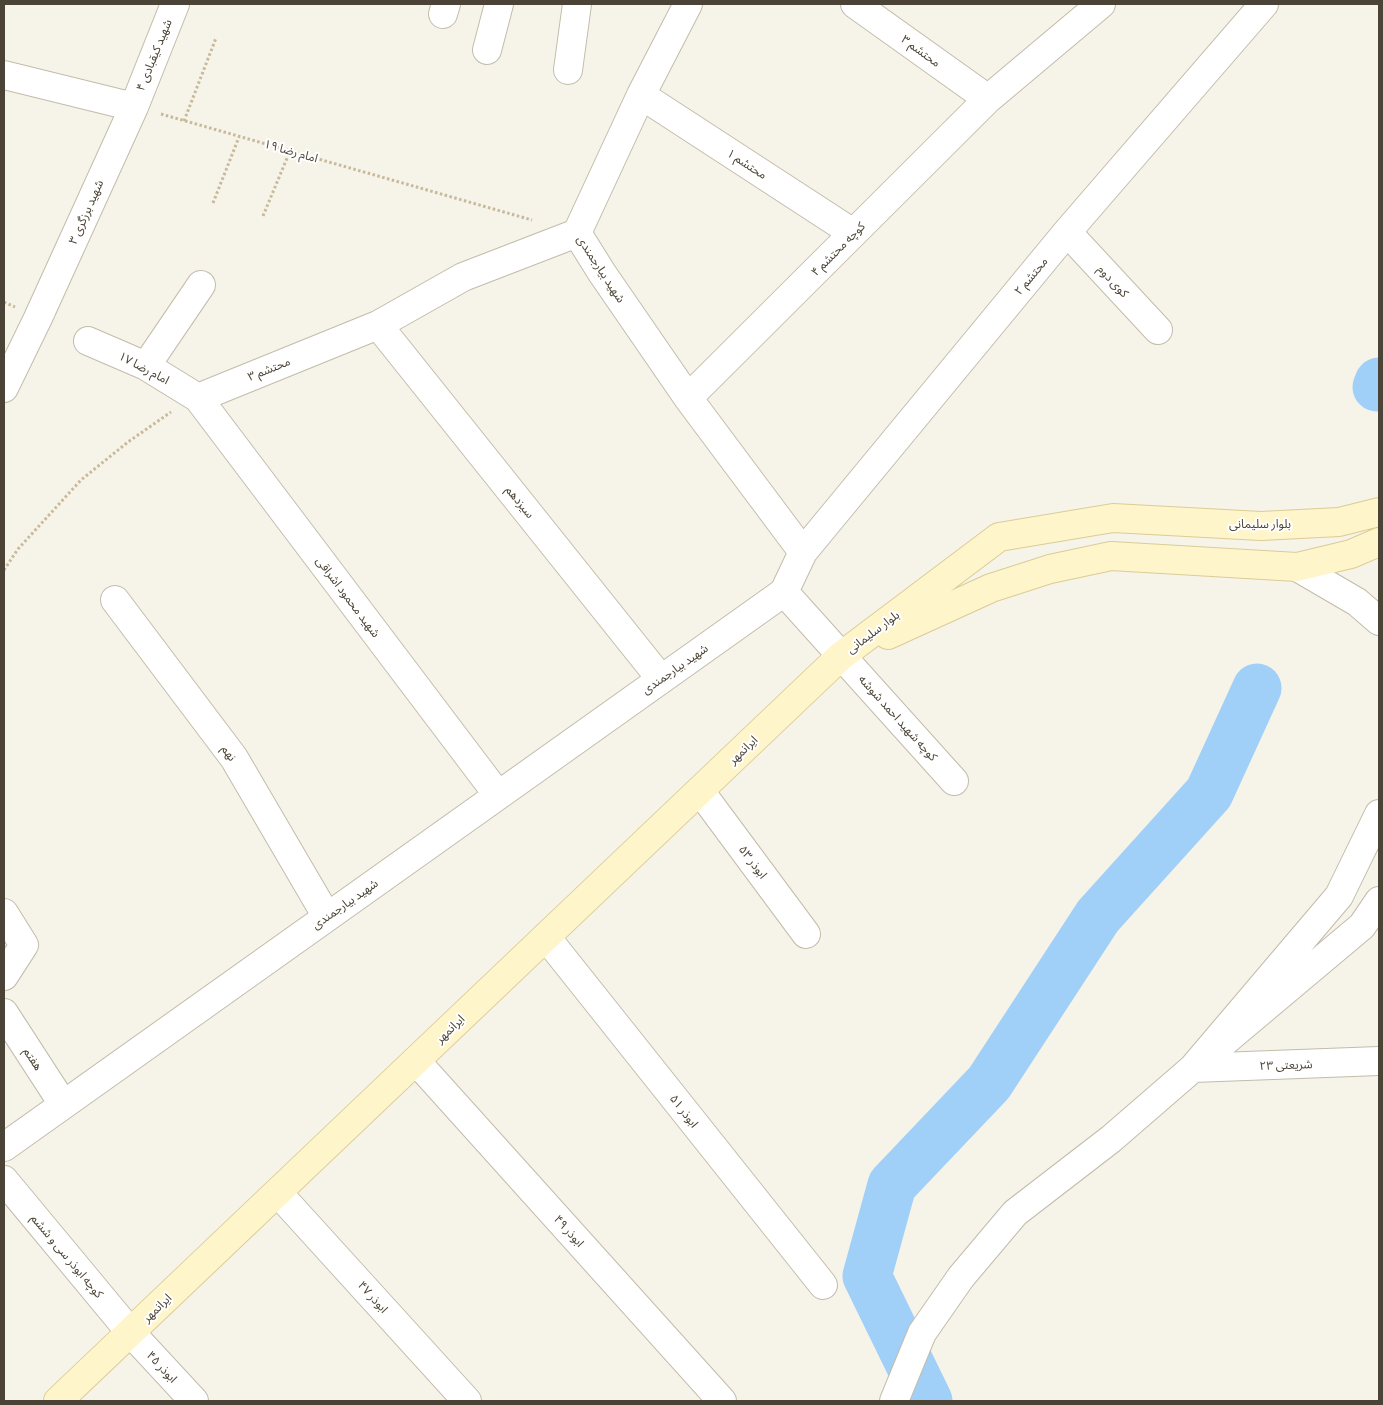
<!DOCTYPE html>
<meta charset="utf-8">
<style>
body{margin:0}
#map{position:relative;width:1383px;height:1405px;overflow:hidden;background:#f6f3e9;font-family:Barlow,sans-serif}
canvas{display:block}
.frame{position:absolute;inset:0;border:5px solid #4b4436;pointer-events:none}
</style>
<div id="map">
<canvas width="1383" height="1405"></canvas>
<div class="frame"></div>
</div>
<script>
const context = document.querySelector('canvas').getContext('2d');
context.lineJoin = 'round';
const toPath = rows => new Path2D(rows.map(r => 'M' + r).join(''));
function stroke(path, color, width, dash) { context.strokeStyle = color; context.lineWidth = width; context.lineCap = dash ? 'butt' : 'round'; context.setLineDash(dash || []); context.stroke(path); }
function write(font, color, halo, rows, align = 'center') {
  context.font = font + ' Barlow,"Noto Sans Arabic",sans-serif'; context.lineWidth = 4; context.setLineDash([]); context.textBaseline = 'middle'; context.strokeStyle = halo; context.fillStyle = color; for (const [text, x, y, turn = 0] of rows) {
    context.save(); context.translate(x, y); context.rotate((+turn || 0) * Math.PI / 180); context.textAlign = isNaN(turn) ? turn : align; if (halo) context.strokeText(text, 0, 0); context.fillText(text, 0, 0); context.restore();
  }
}
const river = toPath([
 [1377,387,1379,382],
 [928,1401,867,1276,892,1185,989,1083,1098,916,1209,793,1257,688]
]);
const path = toPath([
 [161,114,532,220],
 [184,121,216,38],
 [213,203,239,137],
 [263,216,290,151],
 [4,302,15,307],
 [4,570,18,549,81,480,128,442,171,412]
]);
const street = toPath([
 [855,4,988,99],
 [443,14,446,4],
 [487,50,499,4],
 [568,70,577,4],
 [4,75,134,107],
 [641,95,853,233],
 [1067,232,1158,330],
 [378,325,661,679],
 [88,341,146,366,198,398,498,795],
 [146,366,201,285],
 [4,388,38,318,134,107,175,4],
 [198,398,378,325,463,277,577,233],
 [688,398,988,99,1101,4],
 [803,552,1067,232,1264,4],
 [1297,567,1357,602,1379,621],
 [784,592,954,781],
 [115,600,234,758,327,917],
 [700,791,806,934],
 [1379,814,1339,896,1193,1068,1362,926,1379,901],
 [4,913,24,945,4,976],
 [546,937,823,1285],
 [4,1013,63,1104],
 [416,1061,722,1401],
 [4,1147,784,592,803,552,688,398,602,273,577,233,641,95,688,4],
 [4,1180,131,1333,194,1401],
 [278,1193,467,1401],
 [894,1401,922,1333,961,1277,1015,1213,1111,1139,1193,1068,1379,1061]
]);
const secondary = toPath([
 [888,635,991,588,1050,569,1111,556,1297,567,1351,554,1379,542],
 [58,1401,841,656,999,537,1113,518,1261,526,1339,522,1379,512]
]);
const streetNames = [
 ["محتشم ۳",921,51,36],
 ["۴ شهید کیقبادی",154,55,-68],
 ["امام رضا ۱۹",291,151,16],
 ["محتشم ۱",747,164,33],
 ["۳ شهید برزگری",86,212,-66],
 ["کوچه محتشم ۴",838,249,-45],
 ["شهید بیارجمندی",601,269,57],
 ["۲ محتشم",1031,276,-50],
 ["کوی دوم",1113,281,47],
 ["امام رضا ۱۷",144,368,28],
 ["محتشم ۳",269,369,-22],
 ["سیزدهم",520,502,51],
 ["بلوار سلیمانی",1260,524],
 ["شهید محمود اشراقی",348,597,53],
 ["بلوار سلیمانی",873,632,-37],
 ["شهید بیارجمندی",675,669,-35],
 ["کوچه شهید احمد شوشه",898,718,48],
 ["ایرانمهر",743,750,-44],
 ["نهم",229,753,55],
 ["۵۳ ابوذر",753,862,53],
 ["شهید بیارجمندی",345,904,-35],
 ["ایرانمهر",450,1029,-44],
 ["هفتم",33,1059,57],
 ["شریعتی ۲۳",1286,1065,-2],
 ["ابوذر ۵۱",684,1111,52],
 ["ابوذر ۴۹",569,1231,48],
 ["کوچه ابوذر سی و ششم",67,1256,50],
 ["ابوذر ۴۷",373,1297,48],
 ["ایرانمهر",157,1308,-44],
 ["ابوذر ۴۵",162,1367,47]
];
stroke(river, '#a0cff8', 49);
stroke(street, '#c3bcab', 30);
stroke(secondary, '#dbcc95', 30);
stroke(path, '#c7b99a', 3, [2.5, 2.5]);
stroke(street, '#fff', 28);
stroke(secondary, '#fff5cb', 28);
write('12px', '#4b4436', '#fff', streetNames);
</script>
